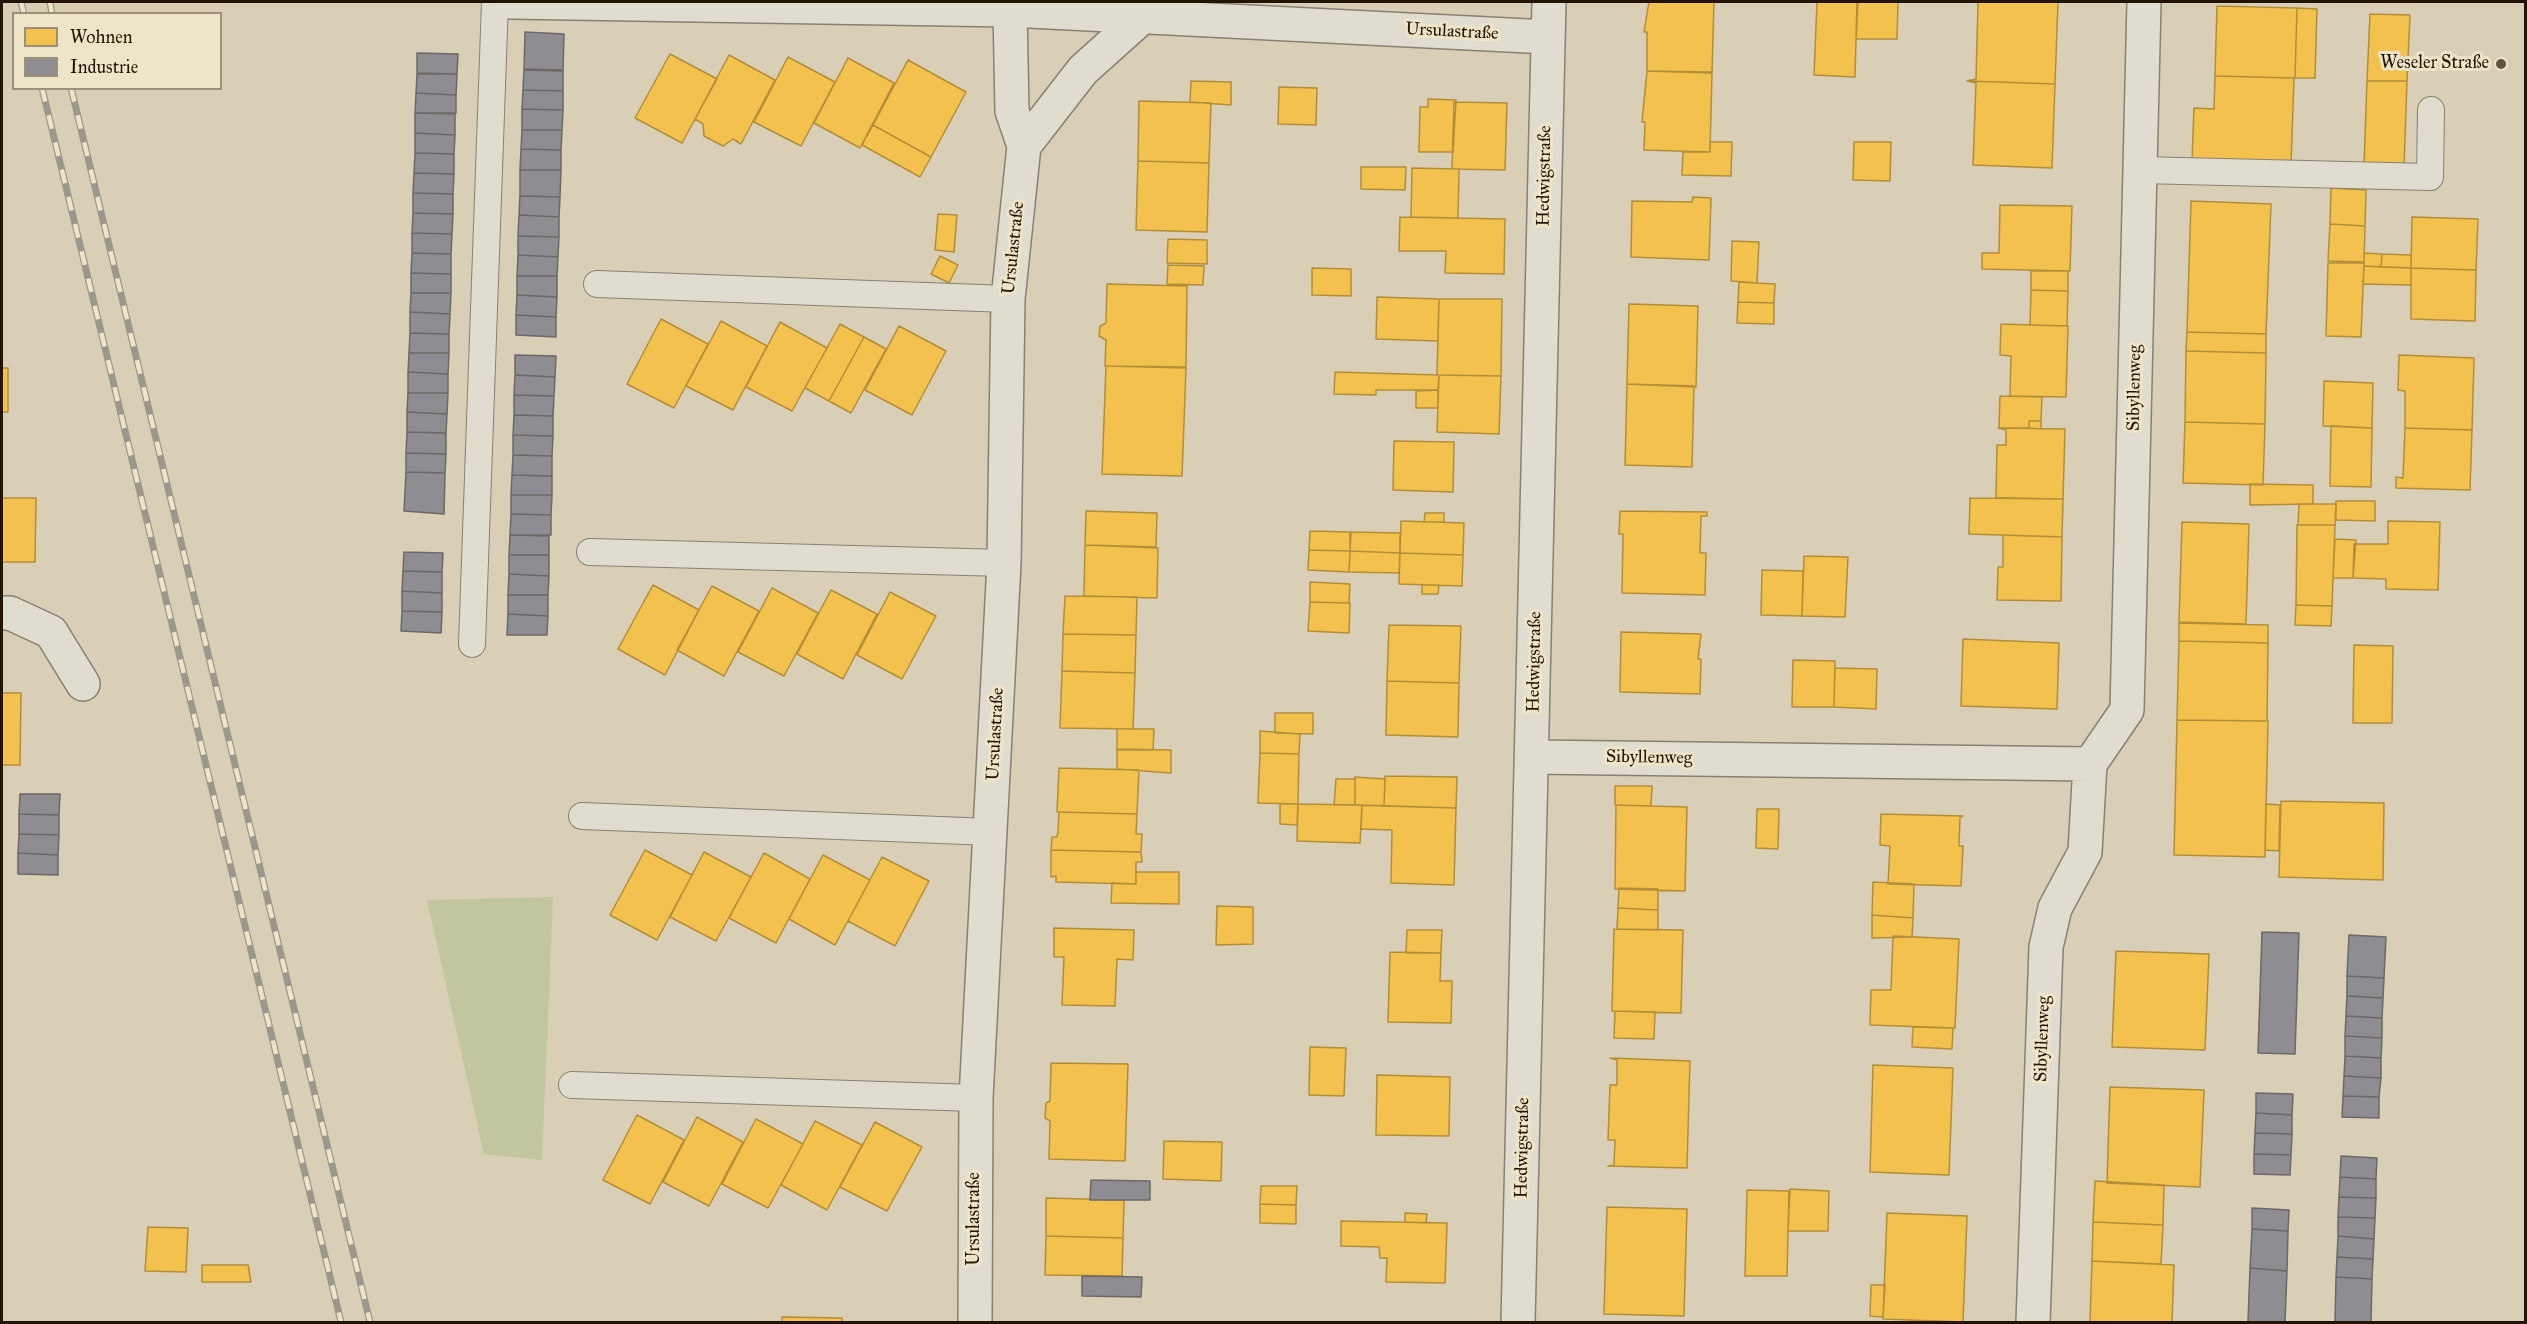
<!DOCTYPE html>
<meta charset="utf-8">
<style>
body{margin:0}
#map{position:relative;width:2527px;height:1324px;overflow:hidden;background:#d8cfb6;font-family:"IM FELL Great Primer",serif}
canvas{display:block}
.frame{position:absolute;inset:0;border:3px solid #231303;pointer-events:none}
.legend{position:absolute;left:12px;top:12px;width:210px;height:78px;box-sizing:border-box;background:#eee4c7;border:2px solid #9d9079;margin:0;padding:8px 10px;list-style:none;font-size:18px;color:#231303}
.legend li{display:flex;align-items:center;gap:12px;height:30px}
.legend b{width:30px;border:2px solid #9d9079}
</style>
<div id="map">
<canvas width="2527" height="1324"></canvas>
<div class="frame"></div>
<ul class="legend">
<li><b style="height:16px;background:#f2c14e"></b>Wohnen</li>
<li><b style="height:16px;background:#8d8d92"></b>Industrie</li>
</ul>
</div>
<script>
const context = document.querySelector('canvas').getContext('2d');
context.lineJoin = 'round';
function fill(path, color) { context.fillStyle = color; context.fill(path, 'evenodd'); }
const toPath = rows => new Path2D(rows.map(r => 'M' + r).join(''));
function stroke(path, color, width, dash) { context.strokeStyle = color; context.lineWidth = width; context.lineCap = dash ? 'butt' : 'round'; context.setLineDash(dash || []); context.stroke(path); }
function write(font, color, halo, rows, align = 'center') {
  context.font = font + ' "IM FELL Great Primer",serif'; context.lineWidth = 6; context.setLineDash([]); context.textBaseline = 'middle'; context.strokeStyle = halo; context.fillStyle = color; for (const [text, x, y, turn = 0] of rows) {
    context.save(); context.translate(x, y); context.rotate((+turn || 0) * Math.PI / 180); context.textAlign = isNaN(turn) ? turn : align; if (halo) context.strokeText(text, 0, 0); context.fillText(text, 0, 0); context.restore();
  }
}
const green = toPath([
 [553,897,542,1160,484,1154,427,900]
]);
const homes = toPath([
 [1649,2,1714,2,1712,72,1647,71,1647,32,1644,32,1649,2],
 [1817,2,1857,2,1855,77,1814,75,1817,2],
 [1858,2,1898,2,1897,39,1856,39,1858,2],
 [1978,2,2058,2,2055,84,1967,81,1976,79,1978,2],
 [2217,6,2297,8,2295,78,2215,76,2217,6],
 [2297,8,2317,9,2315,78,2295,78,2297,8],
 [2370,14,2410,15,2407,81,2367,81,2370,14],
 [670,54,717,79,682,143,635,118,670,54],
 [729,55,775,80,741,144,733,139,723,146,704,136,703,124,695,119,729,55],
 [788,57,835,82,801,146,754,122,788,57],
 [848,58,894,83,860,148,814,123,848,58],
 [908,60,966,92,931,157,873,125,908,60],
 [1647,71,1712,73,1710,152,1644,150,1645,122,1642,122,1647,71],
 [2215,76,2294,78,2291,164,2192,161,2194,108,2214,109,2215,76],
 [1191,81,1231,82,1231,105,1190,102,1191,81],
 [1967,81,2055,84,2052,168,1973,165,1976,83,1967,81],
 [2367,81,2407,81,2404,167,2364,166,2367,81],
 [1279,87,1317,88,1316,125,1278,124,1279,87],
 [1428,99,1456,100,1453,152,1419,152,1420,107,1428,107,1428,99],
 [1139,101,1211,103,1209,163,1138,161,1139,101],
 [1454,102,1507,103,1505,170,1452,169,1454,102],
 [873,125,931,157,920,177,862,145,873,125],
 [1710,142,1732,142,1731,176,1682,175,1683,152,1710,152,1710,142],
 [1854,142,1891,142,1890,181,1853,180,1854,142],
 [1138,161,1209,163,1207,232,1136,230,1138,161],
 [1361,167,1406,167,1405,190,1361,189,1361,167],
 [1412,168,1459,169,1458,218,1411,217,1412,168],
 [2331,188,2366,190,2365,226,2330,224,2331,188],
 [1693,197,1711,198,1709,260,1631,257,1632,201,1692,202,1693,197],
 [2191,201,2271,204,2266,334,2187,332,2191,201],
 [2000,205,2072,206,2070,271,1982,269,1982,253,1999,253,2000,205],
 [938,214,957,215,954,252,935,250,938,214],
 [1400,217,1505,219,1504,274,1445,273,1446,251,1399,251,1400,217],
 [2412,217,2478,219,2476,270,2411,268,2412,217],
 [2330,224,2365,226,2364,262,2328,261,2330,224],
 [1168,239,1207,240,1207,264,1167,263,1168,239],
 [1732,241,1759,242,1757,283,1731,281,1732,241],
 [2364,253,2382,254,2381,267,2364,266,2364,253],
 [2382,254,2411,255,2411,268,2381,267,2382,254],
 [940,256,958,265,949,283,931,274,940,256],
 [2328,263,2364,263,2361,337,2326,336,2328,263],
 [1168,265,1204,266,1203,285,1167,284,1168,265],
 [2364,266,2411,268,2411,285,2363,284,2364,266],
 [1312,268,1351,269,1351,296,1312,295,1312,268],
 [2411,268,2476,270,2475,321,2411,319,2411,268],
 [2031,271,2068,271,2068,291,2031,290,2031,271],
 [1739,282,1775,284,1774,303,1738,302,1739,282],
 [1107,284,1187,286,1186,367,1105,366,1106,340,1099,336,1100,326,1106,323,1107,284],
 [2031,290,2068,291,2067,326,2030,325,2031,290],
 [1377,297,1439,299,1438,341,1376,339,1377,297],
 [1439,299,1502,299,1501,376,1437,375,1439,299],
 [1738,302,1774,303,1774,324,1737,323,1738,302],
 [1629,304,1698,306,1696,387,1627,384,1629,304],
 [661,319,708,344,674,408,627,384,661,319],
 [721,321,767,346,733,410,686,386,721,321],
 [780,322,827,348,792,411,746,387,780,322],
 [840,324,864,337,829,401,805,388,840,324],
 [2001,324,2068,326,2066,397,2010,396,2011,356,2000,355,2001,324],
 [899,326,946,351,912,415,865,390,899,326],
 [2187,332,2266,334,2266,353,2186,351,2187,332],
 [864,337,886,349,851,413,829,401,864,337],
 [2186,351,2266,353,2265,424,2185,422,2186,351],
 [2399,355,2474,358,2472,430,2405,428,2405,391,2398,390,2399,355],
 [1106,366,1186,368,1182,476,1102,474,1106,366],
 [2,368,8,368,8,412,2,412,2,368],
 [1335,372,1439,375,1438,390,1376,390,1376,395,1334,394,1335,372],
 [1439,375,1501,376,1499,434,1437,432,1439,375],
 [2324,381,2373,383,2372,428,2323,426,2324,381],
 [1627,384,1694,386,1692,467,1625,465,1627,384],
 [1438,390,1438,408,1416,408,1416,391,1438,390],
 [2000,396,2042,397,2041,421,2029,421,2029,428,1999,428,2000,396],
 [2029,421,2041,421,2041,429,2029,428,2029,421],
 [2185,422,2265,424,2263,485,2183,483,2185,422],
 [2331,426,2372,428,2371,487,2330,486,2331,426],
 [1998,428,2065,429,2063,499,1996,498,1997,445,2006,445,2006,430,1998,428],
 [2405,428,2472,430,2470,490,2396,488,2396,477,2403,478,2405,428],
 [1394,441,1454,442,1453,492,1393,490,1394,441],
 [2250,484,2313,485,2313,504,2250,505,2250,484],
 [2,498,36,498,35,562,2,562,2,498],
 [1970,498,2063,499,2062,537,1969,534,1970,498],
 [2336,501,2375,501,2375,521,2336,520,2336,501],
 [2299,504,2336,504,2335,525,2298,525,2299,504],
 [1086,511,1157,513,1156,547,1085,545,1086,511],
 [1620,511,1707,512,1707,516,1701,516,1700,553,1706,553,1705,595,1622,593,1623,534,1619,534,1620,511],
 [1425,513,1444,513,1444,522,1424,522,1425,513],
 [1401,521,1464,523,1463,555,1400,553,1401,521],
 [2388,521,2440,522,2438,590,2386,589,2386,579,2353,578,2354,544,2388,544,2388,521],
 [2182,522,2249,524,2246,624,2179,622,2182,522],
 [2297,525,2335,525,2332,606,2296,605,2297,525],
 [1310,531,1350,532,1350,551,1309,550,1310,531],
 [1351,532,1400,533,1400,553,1350,551,1351,532],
 [2003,535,2062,537,2061,601,1997,600,1998,567,2003,567,2003,535],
 [2335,539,2356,540,2353,578,2333,578,2335,539],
 [1085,545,1158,548,1157,598,1084,596,1085,545],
 [1309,550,1350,551,1349,572,1308,570,1309,550],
 [1350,551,1400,553,1399,573,1349,572,1350,551],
 [1400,553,1463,555,1462,586,1399,584,1400,553],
 [1804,556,1848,557,1845,617,1802,616,1804,556],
 [1762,570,1803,571,1802,616,1761,615,1762,570],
 [1310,582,1350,584,1349,603,1310,602,1310,582],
 [653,585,699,610,665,675,618,649,653,585],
 [1422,585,1439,585,1438,594,1422,594,1422,585],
 [712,586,759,611,724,676,677,650,712,586],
 [772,588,818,613,784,676,738,652,772,588],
 [831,590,877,614,843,679,797,654,831,590],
 [890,592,936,616,902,679,857,655,890,592],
 [1065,596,1137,597,1136,635,1063,634,1065,596],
 [1310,602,1350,603,1349,633,1308,631,1310,602],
 [2296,605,2332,606,2331,626,2295,625,2296,605],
 [2179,623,2268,625,2268,643,2179,641,2179,623],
 [1389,625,1461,626,1459,683,1387,681,1389,625],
 [1621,632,1701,634,1698,659,1701,659,1700,694,1620,692,1621,632],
 [1063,634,1136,635,1135,673,1062,671,1063,634],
 [1963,639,2059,643,2057,709,1961,706,1963,639],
 [2179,641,2268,643,2267,721,2177,720,2179,641],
 [2354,645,2393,646,2392,723,2353,723,2354,645],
 [1793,660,1835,661,1834,707,1792,707,1793,660],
 [1835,668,1877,669,1876,709,1834,707,1835,668],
 [1062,671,1135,673,1133,729,1060,728,1062,671],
 [1387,681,1459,683,1458,737,1386,735,1387,681],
 [2,693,21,693,20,765,2,765,2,693],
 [1275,713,1313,713,1313,734,1275,733,1275,713],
 [2177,720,2268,721,2265,857,2174,855,2177,720],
 [1117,729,1154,729,1153,750,1117,750,1117,729],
 [1260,731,1300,734,1299,754,1260,753,1260,731],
 [1117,749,1171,750,1171,773,1117,769,1117,749],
 [1260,753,1299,754,1298,804,1258,803,1260,753],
 [1059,768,1139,770,1137,814,1057,812,1059,768],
 [1385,776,1457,777,1456,808,1384,806,1385,776],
 [1355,777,1385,779,1384,806,1355,805,1355,777],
 [1336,779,1355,779,1355,805,1334,805,1336,779],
 [1615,786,1652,786,1651,806,1615,805,1615,786],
 [2281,801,2384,803,2383,880,2279,877,2281,801],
 [1280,804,1298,804,1297,825,1280,824,1280,804],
 [1298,804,1362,805,1360,843,1297,841,1298,804],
 [2266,804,2280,805,2279,851,2265,850,2266,804],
 [1362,805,1456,808,1454,885,1391,883,1392,830,1361,829,1362,805],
 [1616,805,1687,807,1685,891,1615,889,1616,805],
 [1757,809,1779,809,1778,849,1756,848,1757,809],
 [1059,812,1137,814,1136,834,1142,834,1141,852,1051,850,1052,837,1057,837,1058,832,1059,812],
 [1881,814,1963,816,1960,818,1959,846,1963,846,1961,886,1888,884,1890,846,1880,845,1881,814],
 [645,850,692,875,657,940,610,915,645,850],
 [1051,850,1141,852,1142,862,1136,862,1136,884,1056,882,1056,876,1051,877,1051,850],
 [704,852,751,877,716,941,670,917,704,852],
 [764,853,810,879,776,943,729,918,764,853],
 [823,855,870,880,835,945,789,919,823,855],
 [882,857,929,881,895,946,848,921,882,857],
 [1136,872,1179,872,1179,904,1111,903,1112,883,1136,884,1136,872],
 [1873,882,1914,884,1913,918,1872,915,1873,882],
 [1619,888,1658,889,1658,910,1618,908,1619,888],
 [1217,906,1253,907,1253,944,1216,945,1217,906],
 [1618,908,1658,910,1658,930,1617,929,1618,908],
 [1872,915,1913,918,1912,937,1872,938,1872,915],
 [1054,928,1134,930,1133,960,1117,959,1115,1006,1062,1005,1064,957,1054,957,1054,928],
 [1614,929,1683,930,1681,1013,1612,1011,1614,929],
 [1407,930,1442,930,1441,953,1406,953,1407,930],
 [1893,936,1959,939,1955,1028,1870,1025,1871,990,1891,990,1893,936],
 [2116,951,2209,954,2205,1050,2112,1047,2116,951],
 [1390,952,1441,953,1440,981,1452,981,1451,1023,1388,1022,1390,952],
 [1615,1011,1655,1012,1654,1039,1614,1038,1615,1011],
 [1913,1027,1953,1028,1952,1049,1912,1047,1913,1027],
 [1310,1047,1346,1048,1344,1096,1309,1095,1310,1047],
 [1610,1058,1690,1061,1687,1168,1608,1166,1614,1165,1615,1140,1608,1140,1610,1085,1617,1085,1617,1060,1610,1058],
 [1051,1063,1128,1064,1125,1161,1049,1159,1050,1121,1045,1118,1046,1103,1050,1101,1051,1063],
 [1873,1065,1953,1068,1949,1175,1870,1172,1873,1065],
 [1377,1075,1450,1077,1449,1136,1376,1135,1377,1075],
 [2110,1087,2204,1090,2200,1187,2107,1183,2110,1087],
 [637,1115,684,1140,650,1204,603,1180,637,1115],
 [697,1117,743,1142,709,1206,663,1182,697,1117],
 [756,1119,803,1144,768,1208,722,1184,756,1119],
 [815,1121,862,1145,827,1210,781,1185,815,1121],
 [875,1122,922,1147,887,1211,840,1187,875,1122],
 [1164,1141,1222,1142,1221,1181,1163,1179,1164,1141],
 [2095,1181,2164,1185,2163,1225,2093,1222,2095,1181],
 [1261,1186,1297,1186,1296,1205,1260,1204,1261,1186],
 [1790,1189,1829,1191,1828,1231,1788,1231,1790,1189],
 [1747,1190,1789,1191,1787,1276,1745,1276,1747,1190],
 [1046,1198,1124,1200,1123,1238,1046,1236,1046,1198],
 [1260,1204,1296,1205,1296,1224,1260,1223,1260,1204],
 [1607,1207,1687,1209,1684,1316,1604,1314,1607,1207],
 [1405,1213,1427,1214,1426,1223,1405,1222,1405,1213],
 [1887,1213,1967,1216,1963,1322,1883,1319,1887,1213],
 [1341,1221,1447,1223,1445,1283,1386,1282,1387,1258,1380,1258,1379,1247,1341,1246,1341,1221],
 [2093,1222,2163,1225,2161,1264,2092,1261,2093,1222],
 [148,1227,188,1228,186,1272,145,1271,148,1227],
 [1046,1236,1123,1238,1122,1276,1045,1275,1046,1236],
 [2092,1261,2174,1265,2172,1322,2090,1322,2092,1261],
 [202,1265,248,1265,251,1282,202,1282,202,1265],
 [1871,1285,1885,1285,1883,1317,1870,1316,1871,1285],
 [782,1317,842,1318,842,1322,782,1322,782,1317]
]);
const industry = toPath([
 [525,32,564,34,563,70,524,69,525,32],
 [417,53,458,54,457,74,417,73,417,53],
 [524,70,563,71,563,91,523,90,524,70],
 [417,74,457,74,456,95,416,93,417,74],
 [523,90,563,91,563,110,522,109,523,90],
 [416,93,456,95,456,113,415,113,416,93],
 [522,109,563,110,562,130,522,130,522,109],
 [415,113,455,114,455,135,415,133,415,113],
 [522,130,562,130,561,150,521,149,522,130],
 [415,133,455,135,454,154,415,153,415,133],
 [521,149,561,150,561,170,520,170,521,149],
 [415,153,454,154,454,174,414,173,415,153],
 [520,170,561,170,560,197,520,196,520,170],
 [414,173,454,174,453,194,413,193,414,173],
 [413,193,453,194,453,214,413,213,413,193],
 [520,196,560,197,559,217,519,215,520,196],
 [413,213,453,214,452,234,412,233,413,213],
 [519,215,559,217,559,237,518,236,519,215],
 [412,233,452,234,451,254,412,253,412,233],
 [518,236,559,237,558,257,518,255,518,236],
 [412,253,451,254,451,274,411,273,412,253],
 [518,255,558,257,557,276,517,276,518,255],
 [411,273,451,274,451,293,411,293,411,273],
 [517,276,557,276,557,297,517,295,517,276],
 [411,293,451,293,450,314,410,312,411,293],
 [517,295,557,297,556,317,516,315,517,295],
 [410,312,450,314,449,334,410,333,410,312],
 [516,315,556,317,556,337,516,335,516,315],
 [410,333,449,334,449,353,409,353,410,333],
 [409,353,449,353,448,374,408,372,409,353],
 [515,355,556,356,555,377,515,375,515,355],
 [408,372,448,374,448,393,408,393,408,372],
 [515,375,555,377,554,396,514,395,515,375],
 [408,393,448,393,447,414,407,412,408,393],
 [514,395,554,396,553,416,514,415,514,395],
 [407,412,447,414,446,433,407,432,407,412],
 [514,415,553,416,553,436,513,435,514,415],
 [407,432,446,433,446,454,406,453,407,432],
 [513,435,553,436,552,456,513,455,513,435],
 [406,453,446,454,445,473,406,472,406,453],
 [513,455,552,456,552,476,512,475,513,455],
 [406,472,445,473,444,514,404,511,406,472],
 [512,475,552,476,552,495,511,495,512,475],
 [511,495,552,495,551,515,511,514,511,495],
 [511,514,551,515,551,535,510,535,511,514],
 [510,535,549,536,549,555,509,555,510,535],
 [404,552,443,553,442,572,403,571,404,552],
 [509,555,549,555,549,576,509,574,509,555],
 [403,571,442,572,442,593,402,591,403,571],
 [509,574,549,576,548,595,508,595,509,574],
 [402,591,442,593,442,612,402,611,402,591],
 [508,595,548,595,548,616,508,614,508,595],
 [402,611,442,612,441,633,401,631,402,611],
 [508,614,548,616,547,635,507,635,508,614],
 [20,794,60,794,59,815,19,814,20,794],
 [19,814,59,815,59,835,19,834,19,814],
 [19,834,59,835,58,855,18,853,19,834],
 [18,853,58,855,58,875,18,874,18,853],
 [2262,932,2299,933,2295,1054,2258,1053,2262,932],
 [2349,935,2386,937,2384,978,2347,976,2349,935],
 [2347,976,2384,978,2383,998,2347,996,2347,976],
 [2347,996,2383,998,2382,1018,2346,1016,2347,996],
 [2346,1016,2382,1018,2382,1038,2345,1036,2346,1016],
 [2345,1036,2382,1038,2381,1058,2345,1056,2345,1036],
 [2345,1056,2381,1058,2381,1078,2344,1076,2345,1056],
 [2344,1076,2381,1078,2379,1097,2343,1096,2344,1076],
 [2256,1093,2293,1094,2292,1115,2256,1113,2256,1093],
 [2343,1096,2379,1097,2379,1118,2342,1117,2343,1096],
 [2256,1113,2292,1115,2292,1134,2255,1133,2256,1113],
 [2255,1133,2292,1134,2291,1155,2254,1154,2255,1133],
 [2254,1154,2291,1155,2290,1175,2254,1174,2254,1154],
 [2341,1156,2377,1158,2376,1179,2340,1177,2341,1156],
 [2340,1177,2376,1179,2376,1198,2339,1197,2340,1177],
 [1091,1180,1150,1181,1150,1200,1090,1200,1091,1180],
 [2339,1197,2376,1198,2375,1218,2338,1217,2339,1197],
 [2252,1208,2289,1210,2288,1231,2252,1229,2252,1208],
 [2338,1217,2375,1218,2374,1239,2338,1236,2338,1217],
 [2252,1229,2288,1231,2287,1271,2250,1268,2252,1229],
 [2338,1236,2374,1239,2373,1259,2337,1257,2338,1236],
 [2337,1257,2373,1259,2372,1279,2336,1277,2337,1257],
 [2250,1268,2287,1271,2285,1322,2248,1322,2250,1268],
 [1082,1276,1142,1277,1141,1297,1082,1296,1082,1276],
 [2336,1277,2372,1279,2371,1322,2335,1322,2336,1277]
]);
const service = toPath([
 [2140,170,2430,177,2431,110],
 [597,284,1008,299],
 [590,552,1004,563],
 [472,644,495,2],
 [582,816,991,832],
 [572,1085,976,1098]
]);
const minor = toPath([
 [510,2,1010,10,1548,37],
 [1024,146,1083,70,1141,18],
 [2,613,10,613,51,632,83,684],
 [1533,757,2090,764],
 [975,1322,976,1098,1004,563,1008,299,1024,146,1012,111,1010,10],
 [1518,1322,1549,2],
 [2033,1322,2046,947,2055,908,2085,852,2090,764,2127,710,2144,2]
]);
const rail = toPath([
 [21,2,24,14],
 [50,2,52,14],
 [42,88,341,1322],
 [71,88,370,1322]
]);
const markers = [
 [2501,64,6,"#625542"]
];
const streetNames = [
 ["Ursulastraße",1452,32,3],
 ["Hedwigstraße",1545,176,-89],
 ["Ursulastraße",1014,248,-84],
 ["Sibyllenweg",2135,388,-89],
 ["Hedwigstraße",1535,662,-89],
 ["Ursulastraße",996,734,-87],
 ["Sibyllenweg",1649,758,1],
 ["Sibyllenweg",2043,1039,-88],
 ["Hedwigstraße",1523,1148,-89],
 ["Ursulastraße",975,1219,-90]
];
const poiNames = [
 ["Weseler Straße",2489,64]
];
fill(green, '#c1c69f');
fill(homes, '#f2c14e');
stroke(homes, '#b48d38', 1.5);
fill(industry, '#8d8d92');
stroke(industry, '#6d6867', 1.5);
stroke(service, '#888171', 28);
stroke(minor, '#888171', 36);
stroke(service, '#e0dcd0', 26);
stroke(minor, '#e0dcd0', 33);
stroke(rail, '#9c978c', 7);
stroke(rail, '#eee4c7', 4.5, [14]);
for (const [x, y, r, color] of markers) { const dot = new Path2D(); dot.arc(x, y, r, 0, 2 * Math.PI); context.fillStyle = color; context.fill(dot); stroke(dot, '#eee4c7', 2); }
write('18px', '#231303', '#eee4c7', streetNames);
write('18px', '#231303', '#eee4c7', poiNames, 'right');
</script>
